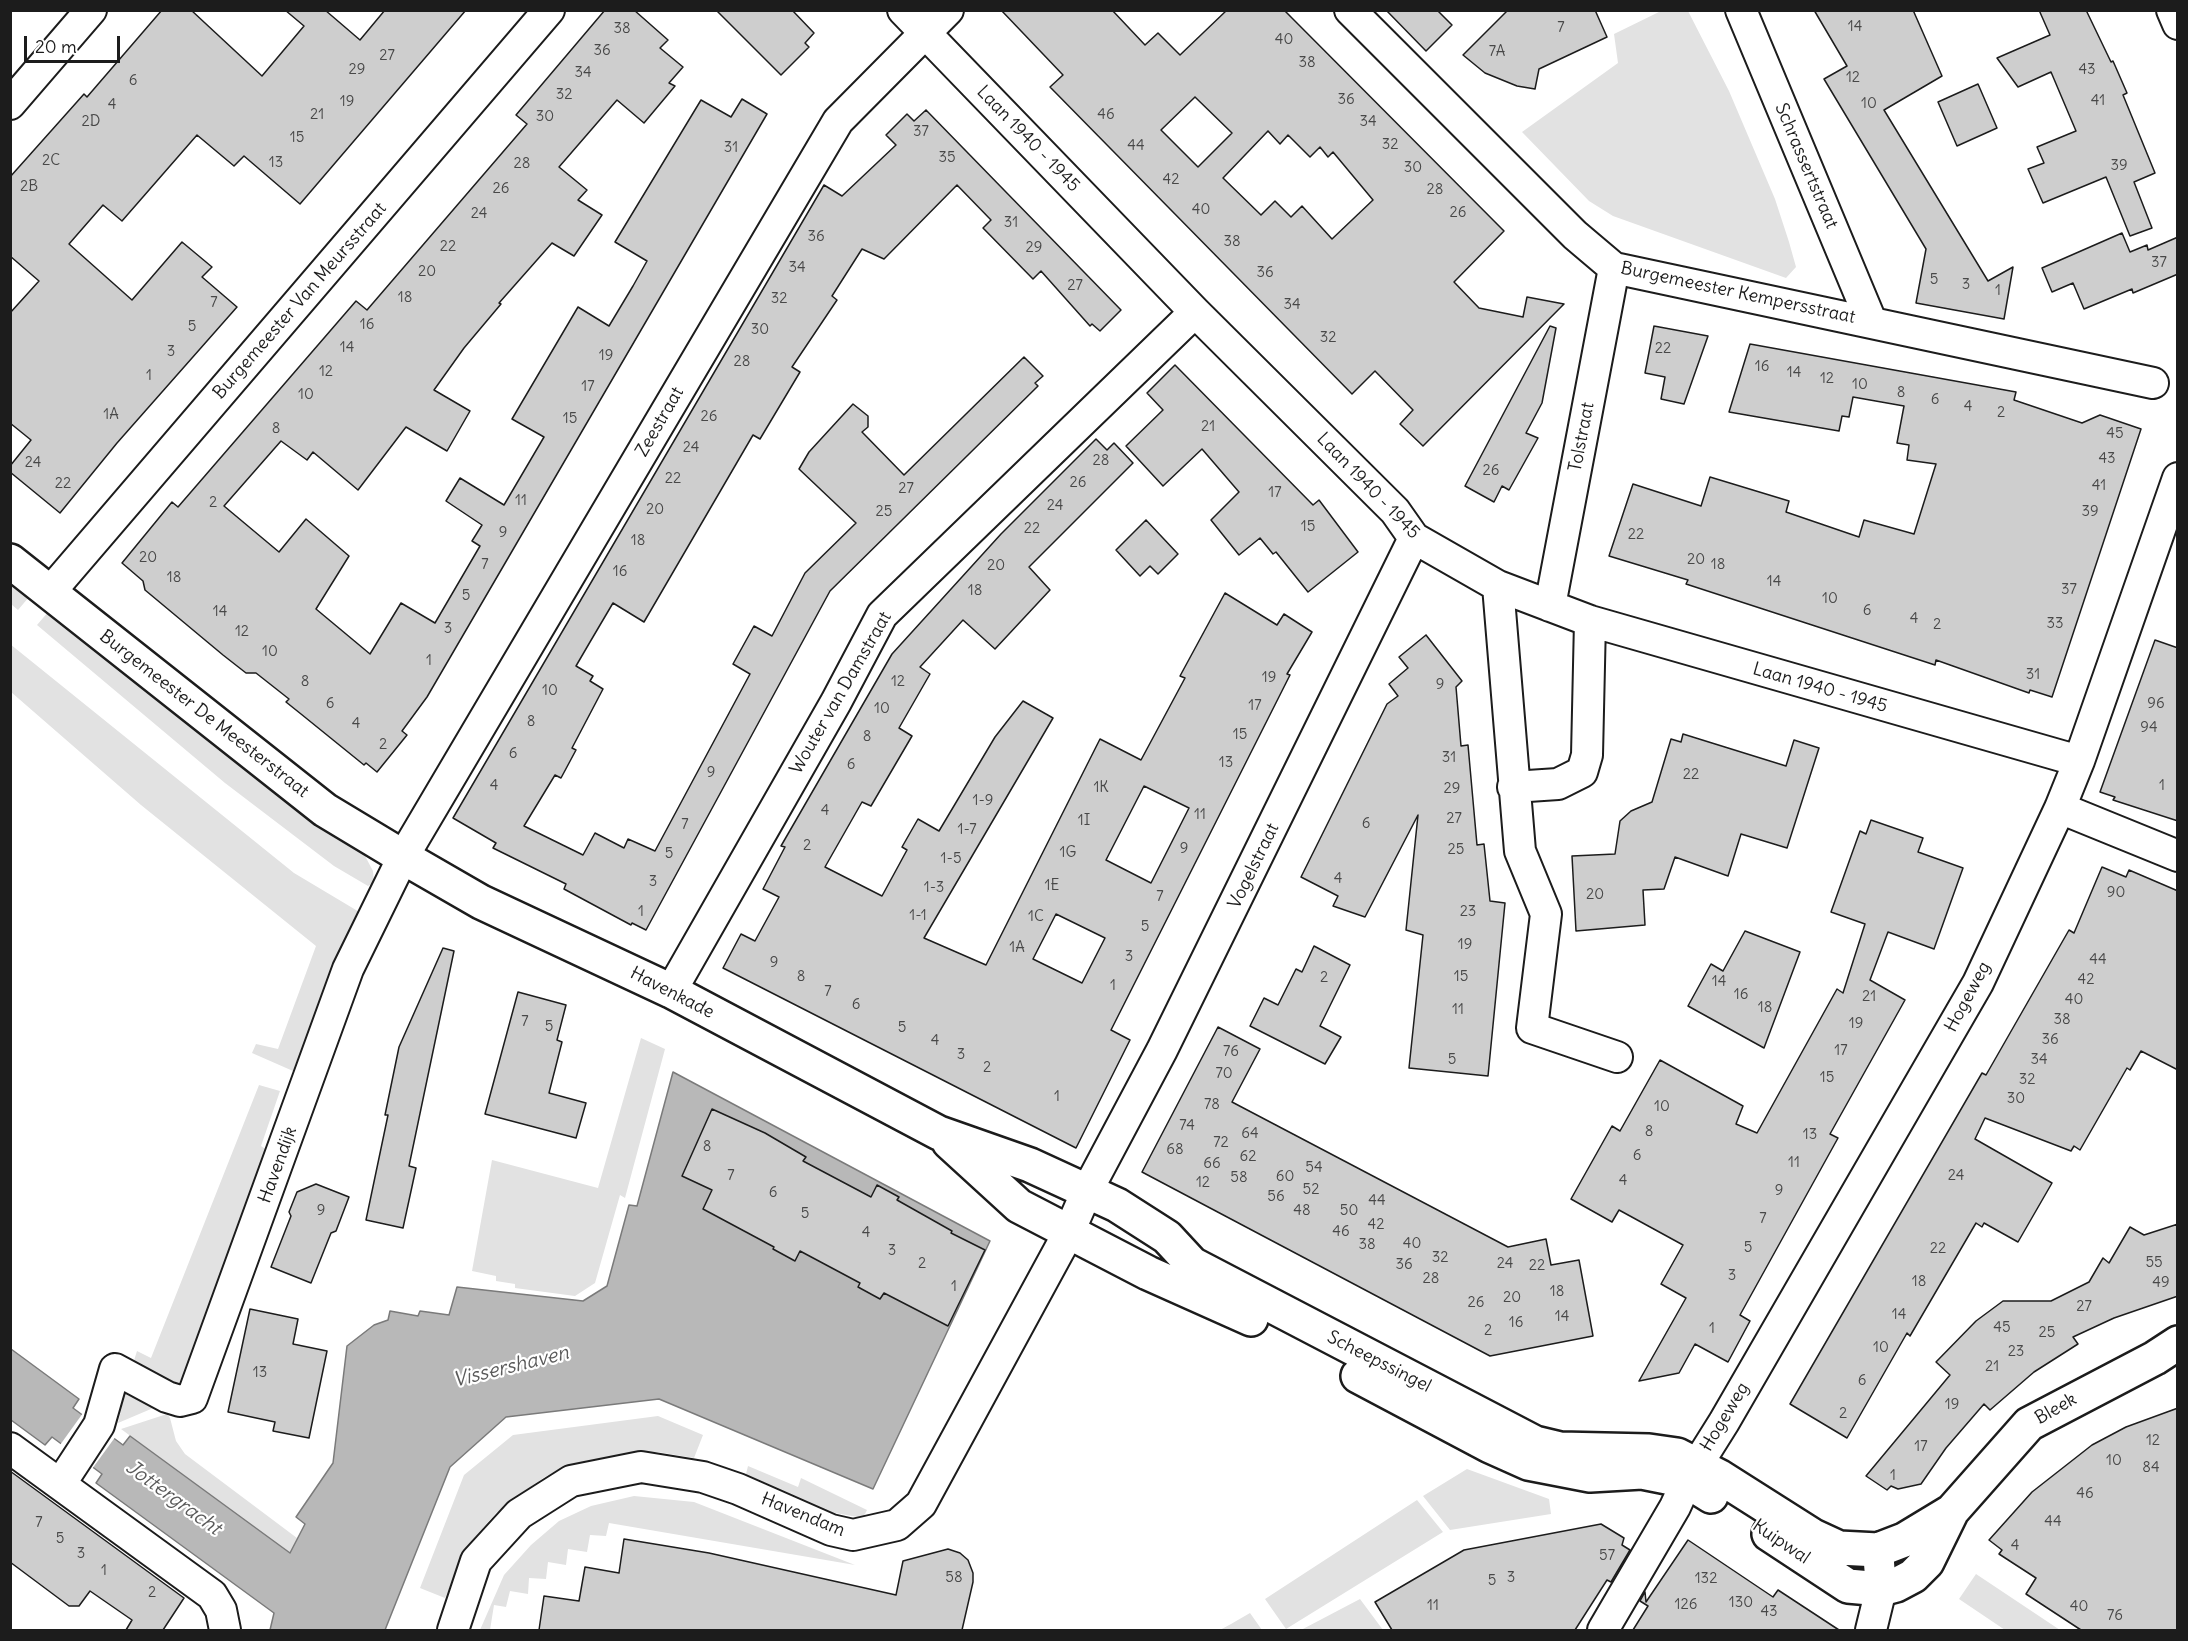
<!DOCTYPE html>
<style>
body{margin:0}
#map{position:relative;width:2188px;height:1641px;overflow:hidden;background:#fff;font-family:Delius,sans-serif}
canvas{display:block}
.frame{position:absolute;inset:0;border:12px solid #1c1c1c;pointer-events:none}
.scale{position:absolute;left:24px;top:36px;width:96px;height:27px;box-sizing:border-box;border:3px solid #1c1c1c;border-top:0;padding-left:8px;font-size:18px;line-height:21px;white-space:nowrap;color:#1c1c1c;-webkit-text-stroke:4px #fff;paint-order:stroke}
</style>
<div id="map">
<canvas width="2188" height="1641"></canvas>
<div class="frame"></div>
<div class="scale">20 m</div>
</div>
<script>
const context = document.querySelector('canvas').getContext('2d');
context.lineJoin = 'round';
function fill(path, color) { context.fillStyle = color; context.fill(path, 'evenodd'); }
const toPath = rows => new Path2D(rows.map(r => 'M' + r).join(''));
function stroke(path, color, width, dash) { context.strokeStyle = color; context.lineWidth = width; context.lineCap = dash ? 'butt' : 'round'; context.setLineDash(dash || []); context.stroke(path); }
function write(font, color, halo, rows, align = 'center') {
  context.font = font + ' Delius,sans-serif'; context.lineWidth = 4.5; context.setLineDash([]); context.textBaseline = 'middle'; context.strokeStyle = halo; context.fillStyle = color; for (const [text, x, y, turn = 0] of rows) {
    context.save(); context.translate(x, y); context.rotate((+turn || 0) * Math.PI / 180); context.textAlign = isNaN(turn) ? turn : align; if (halo) context.strokeText(text, 0, 0); context.fillText(text, 0, 0); context.restore();
  }
}
const green = toPath([
 [1661,11,1688,11,1729,91,1775,199,1789,242,1796,267,1786,278,1613,216,1589,201,1522,132,1618,63,1614,34],
 [10,581,29,597,18,610,11,604],
 [49,611,317,827,364,854,373,871,374,883,368,886,334,866,225,783,37,625],
 [10,644,294,873,361,913,344,940,293,1071,252,1053,256,1044,278,1049,316,946,141,805,11,692],
 [641,1038,665,1049,625,1198,620,1195,595,1283,575,1296,515,1288,515,1284,496,1281,496,1276,472,1271,492,1160,598,1188],
 [259,1085,280,1091,261,1146,270,1152,182,1385,172,1388,132,1367,137,1351,151,1358],
 [127,1383,158,1406,118,1423],
 [167,1414,170,1418,176,1441,185,1454,297,1538,290,1554,121,1429],
 [658,1416,703,1435,694,1458,658,1452,633,1452,567,1465,543,1478,496,1513,475,1537,459,1566,445,1598,420,1588,464,1475,513,1435],
 [748,1466,798,1487,801,1478,867,1510,863,1518,830,1512,745,1478],
 [1467,1469,1549,1499,1551,1514,1450,1530,1423,1496],
 [634,1496,694,1502,855,1565,609,1523,606,1536,590,1535,587,1552,568,1549,566,1565,548,1562,546,1579,529,1578,528,1594,510,1591,506,1607,494,1605,490,1630,480,1630,504,1575,531,1545,559,1521,591,1506],
 [1417,1500,1443,1532,1286,1629,1265,1599],
 [1976,1574,2060,1630,2005,1630,1959,1599],
 [1360,1599,1383,1630,1301,1630],
 [1250,1613,1262,1630,1220,1630,1231,1624]
]);
const water = toPath([
 [673,1072,990,1241,873,1489,659,1399,506,1417,450,1467,385,1630,270,1630,274,1613,96,1483,102,1474,52,1437,45,1445,11,1420,11,1349,79,1399,73,1408,123,1445,130,1436,290,1553,305,1524,296,1517,333,1463,347,1346,374,1325,388,1320,390,1311,418,1316,420,1311,449,1315,457,1287,583,1301,607,1286,629,1205,637,1206,673,1072]
]);
const pier = toPath([
 [83,1413,116,1436,92,1469,60,1445]
]);
const building = toPath([
 [162,10,191,10,262,76,304,26,285,10,325,10,360,40,385,10,466,10,300,204,244,156,234,166,197,135,122,221,103,205,69,244,132,300,182,242,212,267,202,277,237,307,117,443,60,513,10,472,10,466,31,440,10,423,10,313,39,281,10,256,10,177,84,94,87,97,162,10],
 [605,10,634,10,668,40,660,48,683,67,669,83,675,86,644,123,617,100,559,167,587,190,578,200,602,215,574,256,552,243,499,303,501,304,464,348,434,390,470,411,447,451,406,427,358,490,313,452,307,460,281,441,224,506,279,552,306,519,349,556,316,609,370,654,401,603,435,623,480,546,472,541,482,525,446,501,460,478,504,505,544,437,512,419,578,307,609,326,633,286,647,261,615,242,701,100,731,117,742,99,767,114,427,697,402,731,407,735,377,772,366,763,364,765,301,714,286,702,289,699,256,673,246,673,223,655,145,590,143,581,122,563,172,502,178,507,356,301,367,310,527,124,516,115,605,10],
 [716,10,792,10,814,33,805,43,809,47,781,75,716,10],
 [1001,10,1112,10,1145,45,1158,33,1180,55,1227,10,1284,10,1504,231,1454,282,1479,308,1523,317,1527,297,1564,304,1423,446,1400,424,1413,410,1375,371,1352,394,1050,87,1063,75,1001,10],
 [1195,97,1232,133,1198,167,1161,130,1195,97],
 [1268,131,1280,144,1288,135,1310,157,1320,147,1328,157,1333,152,1373,200,1332,239,1302,206,1291,217,1275,201,1261,215,1223,178,1268,131],
 [1386,10,1437,10,1452,25,1426,51,1386,10],
 [1508,10,1595,10,1607,37,1539,69,1535,89,1517,86,1485,73,1463,55,1508,10],
 [1814,10,1913,10,1942,76,1884,110,1988,281,2013,267,2004,319,1916,303,1926,249,1824,79,1847,66,1814,10],
 [2039,10,2086,10,2111,62,2113,61,2127,93,2123,95,2155,173,2134,182,2152,228,2130,236,2106,177,2043,203,2028,169,2044,163,2037,147,2076,131,2051,72,2018,87,1997,58,2050,35,2039,10],
 [1978,84,1997,128,1957,146,1938,102,1978,84],
 [926,110,1121,310,1100,331,1092,324,1090,326,1041,271,1033,279,983,228,991,220,957,185,884,259,862,249,832,296,837,300,792,367,800,372,760,439,753,435,644,622,613,603,590,642,576,666,593,676,590,681,603,689,572,748,576,750,561,778,555,775,524,826,583,855,595,833,624,848,628,839,655,851,750,674,733,664,754,626,772,636,805,573,856,523,799,469,809,452,853,404,868,416,868,427,862,432,904,475,1024,357,1043,376,1035,383,1038,386,830,591,646,930,632,923,631,925,564,889,566,884,493,848,496,843,453,818,824,185,842,196,896,145,886,135,907,114,914,121,926,110],
 [2122,233,2130,252,2147,245,2148,250,2178,237,2178,274,2133,293,2132,289,2084,309,2073,283,2052,292,2042,268,2122,233],
 [1550,326,1556,328,1542,403,1526,433,1538,438,1509,490,1502,486,1494,502,1465,486,1550,326],
 [1654,326,1708,336,1684,404,1661,399,1665,377,1645,373,1654,326],
 [1750,344,2016,392,2014,400,2082,423,2100,415,2141,429,2052,697,2030,690,2029,693,1936,660,1935,665,1686,584,1688,580,1609,556,1633,484,1701,506,1710,477,1789,501,1786,512,1859,537,1864,520,1914,534,1936,464,1907,460,1909,445,1897,443,1904,406,1853,397,1849,417,1842,416,1839,431,1729,412,1750,344],
 [1175,365,1313,505,1319,500,1358,552,1308,592,1276,552,1273,554,1260,538,1239,555,1211,520,1239,492,1202,449,1163,486,1126,446,1163,410,1147,393,1175,365],
 [1096,439,1107,450,1114,443,1133,463,1029,567,1050,590,995,649,963,620,920,667,930,674,899,728,912,736,871,806,862,802,825,867,882,896,907,850,902,847,918,819,939,831,995,737,1023,701,1053,718,924,938,986,965,1100,739,1141,760,1185,678,1180,676,1225,593,1277,625,1284,614,1312,632,1287,674,1290,675,1111,1030,1130,1040,1076,1148,723,968,741,934,755,941,779,897,763,889,785,847,781,846,892,654,1001,534,1096,439],
 [1144,786,1189,808,1151,883,1106,860,1144,786],
 [1056,914,1105,938,1082,983,1033,959,1056,914],
 [1146,520,1178,554,1158,574,1150,566,1140,576,1116,550,1146,520],
 [1426,635,1462,681,1456,687,1461,746,1468,745,1477,845,1484,844,1490,901,1505,903,1488,1076,1409,1068,1423,935,1406,930,1418,815,1365,917,1333,906,1338,896,1301,877,1387,704,1398,696,1389,684,1408,668,1399,657,1426,635],
 [2155,640,2178,648,2178,821,2113,800,2115,797,2100,792,2155,640],
 [1683,734,1786,766,1794,740,1819,748,1787,848,1741,834,1728,876,1675,857,1664,889,1643,890,1645,925,1576,931,1572,856,1615,854,1620,821,1631,811,1652,802,1671,739,1681,742,1683,734],
 [1871,820,1923,838,1918,852,1963,868,1934,949,1888,932,1870,980,1905,1000,1830,1134,1838,1138,1740,1315,1750,1321,1728,1362,1695,1344,1679,1373,1639,1381,1686,1298,1661,1284,1683,1245,1619,1210,1612,1222,1571,1199,1612,1126,1620,1131,1660,1060,1743,1106,1736,1124,1757,1133,1837,989,1843,993,1865,924,1831,912,1860,831,1866,834,1871,820],
 [2102,867,2126,877,2129,870,2178,891,2178,1070,2141,1051,2130,1070,2127,1068,2080,1150,2074,1146,2071,1151,1985,1118,1975,1139,2052,1183,2018,1242,1984,1223,1982,1227,1976,1223,1910,1336,1907,1333,1847,1438,1790,1404,1982,1073,1986,1075,2069,930,2074,933,2102,867],
 [1745,931,1800,952,1764,1048,1688,1006,1711,964,1723,971,1745,931],
 [1314,946,1350,965,1320,1026,1341,1037,1325,1064,1250,1026,1264,998,1278,1005,1296,969,1302,972,1314,946],
 [443,948,454,951,409,1166,416,1168,403,1228,366,1220,388,1115,385,1115,399,1047,443,948],
 [518,992,566,1005,557,1040,562,1042,549,1093,586,1103,576,1138,485,1114,518,992],
 [1218,1027,1260,1049,1232,1102,1508,1247,1546,1239,1551,1265,1579,1260,1593,1336,1490,1356,1142,1172,1218,1027],
 [712,1109,765,1133,806,1157,803,1161,871,1197,877,1185,899,1197,897,1200,952,1231,951,1233,985,1250,948,1326,884,1293,880,1299,858,1287,860,1283,800,1251,795,1261,773,1249,774,1247,703,1209,712,1190,682,1176,712,1109],
 [316,1184,349,1197,336,1231,331,1233,311,1283,271,1267,291,1216,289,1212,297,1192,316,1184],
 [2178,1224,2178,1296,2114,1318,2073,1337,2078,1344,2034,1372,1990,1410,1984,1404,1946,1448,1921,1484,1898,1489,1891,1486,1887,1490,1866,1476,1950,1375,1936,1362,1976,1321,2003,1301,2051,1301,2089,1282,2103,1258,2109,1263,2130,1227,2144,1235,2178,1224],
 [250,1309,298,1319,293,1344,327,1351,309,1438,273,1431,275,1422,228,1412,250,1309],
 [2178,1408,2178,1630,2081,1630,2026,1594,2036,1578,1999,1554,2002,1550,1989,1540,2032,1492,2092,1445,2126,1427,2178,1408],
 [10,1471,184,1598,163,1630,126,1630,132,1620,90,1591,79,1606,69,1606,10,1562,10,1471],
 [1601,1524,1624,1538,1622,1545,1630,1550,1611,1582,1607,1580,1575,1630,1392,1630,1375,1602,1464,1550,1601,1524],
 [624,1539,709,1553,896,1595,903,1561,948,1549,960,1553,968,1560,973,1573,973,1582,962,1630,539,1630,544,1596,579,1601,585,1567,619,1573,624,1539],
 [1688,1540,1773,1597,1778,1590,1839,1630,1633,1630,1648,1606,1640,1601,1645,1592,1646,1602,1688,1540]
]);
const street = toPath([
 [903,10,1195,312,1395,511,1414,538,1498,586,1590,621,2079,761],
 [1350,10,1575,235,1614,268,2153,383],
 [1741,10,1871,321],
 [2172,10,2178,24],
 [10,104,91,10],
 [1498,586,1520,851,1546,914,1532,1028,1617,1057],
 [50,592,549,10],
 [1550,606,1614,268],
 [1513,787,1558,784,1582,772,1587,755,1590,621],
 [2060,808,2178,856],
 [671,991,836,702,882,615,1195,312],
 [10,1448,212,1595,221,1610,225,1630],
 [61,1483,99,1425,115,1369,167,1397,180,1401,192,1398,348,969,403,857,838,121,948,10],
 [453,1630,476,1561,519,1514,571,1481,641,1467,703,1477,738,1489,831,1530,853,1535,897,1525,921,1504,1069,1232,1087,1191,1162,1050,1414,538],
 [1603,1630,1675,1507,1687,1481,1724,1422,1978,983,2060,808,2079,761,2178,478],
 [1871,1630,1881,1589,1878,1550]
]);
const secondary = toPath([
 [10,561,325,810,403,857,481,902,671,991,939,1133,1030,1165,1117,1205,1167,1237,1192,1264,1535,1443,1560,1449,1649,1451,1677,1455,1720,1477,1813,1536,1839,1548,1878,1550,1904,1540,1952,1511,2029,1424,2155,1358,2178,1343],
 [949,1142,1019,1206,1148,1273,1251,1319],
 [1358,1376,1490,1446,1528,1463,1590,1475,1642,1472,1687,1481,1711,1496],
 [1769,1534,1848,1586,1881,1589,1896,1585,1913,1576,1927,1562,1952,1511]
]);
const numberNames = [
 ["14",1855,27],
 ["7",1561,28],
 ["38",622,29],
 ["40",1284,40],
 ["36",602,51],
 ["7A",1497,52],
 ["27",387,56],
 ["38",1307,63],
 ["29",357,70],
 ["43",2087,70],
 ["34",583,73],
 ["12",1853,78],
 ["6",133,81],
 ["32",564,95],
 ["36",1346,100],
 ["41",2098,101],
 ["19",347,102],
 ["10",1869,104],
 ["4",112,105],
 ["21",317,115],
 ["46",1106,115],
 ["30",545,117],
 ["2D",91,122],
 ["34",1368,122],
 ["37",921,132],
 ["15",297,138],
 ["32",1390,145],
 ["44",1136,146],
 ["31",731,148],
 ["35",947,158],
 ["2C",51,161],
 ["13",276,163],
 ["28",522,164],
 ["39",2119,166],
 ["30",1413,168],
 ["42",1171,180],
 ["2B",29,187],
 ["26",501,189],
 ["28",1435,190],
 ["40",1201,210],
 ["26",1458,213],
 ["24",479,214],
 ["31",1011,223],
 ["36",816,237],
 ["38",1232,242],
 ["22",448,247],
 ["29",1034,248],
 ["37",2159,263],
 ["34",797,268],
 ["20",427,272],
 ["36",1265,273],
 ["5",1934,280],
 ["3",1966,285],
 ["27",1075,286],
 ["1",1998,291],
 ["18",405,298],
 ["32",779,299],
 ["7",214,303],
 ["34",1292,305],
 ["16",367,325],
 ["5",192,327],
 ["30",760,330],
 ["32",1328,338],
 ["14",347,348],
 ["22",1663,349],
 ["3",171,352],
 ["19",606,356],
 ["28",742,362],
 ["16",1762,367],
 ["12",326,372],
 ["14",1794,373],
 ["1",149,376],
 ["12",1827,379],
 ["10",1860,385],
 ["17",588,387],
 ["8",1901,393],
 ["10",306,395],
 ["6",1935,400],
 ["4",1968,407],
 ["2",2001,413],
 ["1A",111,415],
 ["26",709,417],
 ["15",570,419],
 ["21",1208,427],
 ["8",276,429],
 ["45",2115,434],
 ["24",691,448],
 ["43",2107,459],
 ["28",1101,461],
 ["24",33,463],
 ["26",1491,471],
 ["22",673,479],
 ["26",1078,483],
 ["22",63,484],
 ["41",2099,486],
 ["27",906,489],
 ["17",1275,493],
 ["11",521,501],
 ["2",213,503],
 ["24",1055,506],
 ["20",655,510],
 ["25",884,512],
 ["39",2090,512],
 ["15",1308,527],
 ["22",1032,529],
 ["9",503,533],
 ["22",1636,535],
 ["18",638,541],
 ["20",148,558],
 ["20",1696,560],
 ["7",485,565],
 ["18",1718,565],
 ["20",996,566],
 ["16",620,572],
 ["18",174,578],
 ["14",1774,582],
 ["37",2069,590],
 ["18",975,591],
 ["5",466,596],
 ["10",1830,599],
 ["6",1867,611],
 ["14",220,612],
 ["4",1914,619],
 ["33",2055,624],
 ["2",1937,625],
 ["3",448,629],
 ["12",242,632],
 ["10",270,652],
 ["1",429,661],
 ["31",2033,675],
 ["19",1269,678],
 ["8",305,682],
 ["12",898,682],
 ["9",1440,685],
 ["10",550,691],
 ["6",330,704],
 ["96",2156,704],
 ["17",1255,706],
 ["10",882,709],
 ["8",531,722],
 ["4",356,724],
 ["94",2149,728],
 ["15",1240,735],
 ["8",867,737],
 ["2",383,745],
 ["6",513,754],
 ["31",1449,758],
 ["13",1226,763],
 ["6",851,765],
 ["9",711,773],
 ["22",1691,775],
 ["4",494,786],
 ["1",2162,786],
 ["1K",1101,788],
 ["29",1452,789],
 ["1-9",983,801],
 ["4",825,811],
 ["11",1200,815],
 ["27",1454,819],
 ["1I",1084,821],
 ["6",1366,824],
 ["7",685,825],
 ["1-7",967,830],
 ["2",807,846],
 ["9",1184,849],
 ["25",1456,850],
 ["1G",1068,853],
 ["5",669,854],
 ["1-5",951,859],
 ["4",1338,879],
 ["3",653,882],
 ["1E",1052,886],
 ["1-3",934,888],
 ["90",2116,893],
 ["20",1595,895],
 ["7",1160,897],
 ["1",641,912],
 ["23",1468,912],
 ["1-1",918,916],
 ["1C",1036,917],
 ["5",1145,927],
 ["19",1465,945],
 ["1A",1017,948],
 ["3",1129,957],
 ["44",2098,960],
 ["9",774,963],
 ["8",801,977],
 ["15",1461,977],
 ["2",1324,978],
 ["42",2086,980],
 ["14",1719,982],
 ["1",1113,986],
 ["7",828,992],
 ["16",1741,995],
 ["21",1869,997],
 ["40",2074,1000],
 ["6",856,1005],
 ["18",1765,1008],
 ["11",1458,1010],
 ["38",2062,1020],
 ["7",525,1022],
 ["19",1856,1024],
 ["5",549,1027],
 ["5",902,1028],
 ["36",2050,1040],
 ["4",935,1041],
 ["17",1841,1051],
 ["76",1231,1052],
 ["3",961,1055],
 ["5",1452,1060],
 ["34",2039,1060],
 ["2",987,1068],
 ["70",1224,1074],
 ["15",1827,1078],
 ["32",2027,1080],
 ["1",1057,1097],
 ["30",2016,1099],
 ["78",1212,1105],
 ["10",1662,1107],
 ["74",1187,1126],
 ["8",1649,1132],
 ["64",1250,1134],
 ["13",1810,1135],
 ["72",1221,1143],
 ["8",707,1147],
 ["68",1175,1150],
 ["6",1637,1156],
 ["62",1248,1157],
 ["11",1794,1163],
 ["66",1212,1164],
 ["54",1314,1168],
 ["7",731,1176],
 ["24",1956,1176],
 ["60",1285,1177],
 ["58",1239,1178],
 ["4",1623,1181],
 ["12",1203,1183],
 ["52",1311,1190],
 ["9",1779,1191],
 ["6",773,1193],
 ["56",1276,1197],
 ["44",1377,1201],
 ["9",321,1211],
 ["48",1302,1211],
 ["50",1349,1211],
 ["5",805,1214],
 ["7",1763,1219],
 ["42",1376,1225],
 ["46",1341,1232],
 ["4",866,1233],
 ["40",1412,1244],
 ["38",1367,1245],
 ["5",1748,1248],
 ["22",1938,1249],
 ["3",892,1251],
 ["32",1440,1258],
 ["55",2154,1263],
 ["2",922,1264],
 ["24",1505,1264],
 ["36",1404,1265],
 ["22",1537,1266],
 ["3",1732,1276],
 ["28",1431,1279],
 ["18",1919,1282],
 ["49",2161,1283],
 ["1",954,1287],
 ["18",1557,1292],
 ["20",1512,1298],
 ["26",1476,1303],
 ["27",2084,1307],
 ["14",1899,1315],
 ["14",1562,1317],
 ["16",1516,1323],
 ["45",2002,1328],
 ["1",1712,1329],
 ["2",1488,1331],
 ["25",2047,1333],
 ["10",1881,1348],
 ["23",2016,1352],
 ["21",1992,1367],
 ["13",260,1373],
 ["6",1862,1381],
 ["19",1952,1405],
 ["2",1843,1414],
 ["12",2153,1441],
 ["17",1921,1447],
 ["10",2114,1461],
 ["84",2151,1468],
 ["1",1893,1476],
 ["46",2085,1494],
 ["44",2053,1522],
 ["7",39,1523],
 ["5",60,1539],
 ["4",2015,1546],
 ["3",81,1554],
 ["57",1607,1556],
 ["1",104,1571],
 ["58",954,1578],
 ["3",1511,1578],
 ["132",1706,1579],
 ["5",1492,1581],
 ["2",152,1593],
 ["130",1741,1603],
 ["126",1686,1605],
 ["11",1433,1606],
 ["40",2079,1607],
 ["43",1769,1612],
 ["76",2115,1616]
];
const streetNames = [
 ["Laan 1940 - 1945",1028,139,46],
 ["Schrassertstraat",1806,166,67],
 ["Burgemeester Kempersstraat",1738,293,12],
 ["Burgemeester Van Meursstraat",300,301,-49],
 ["Zeestraat",660,422,-60],
 ["Tolstraat",1582,437,-79],
 ["Laan 1940 - 1945",1368,486,46],
 ["Laan 1940 - 1945",1820,688,16],
 ["Wouter van Damstraat",841,693,-60],
 ["Burgemeester De Meesterstraat",204,714,38],
 ["Vogelstraat",1254,866,-64],
 ["Havenkade",672,993,27],
 ["Hogeweg",1968,997,-62],
 ["Havendijk",278,1165,-70],
 ["Scheepssingel",1379,1362,27],
 ["Bleek",2056,1409,-30],
 ["Hogeweg",1725,1417,-59],
 ["Havendam",803,1515,22],
 ["Kuipwal",1781,1542,34]
];
const waterNames = [
 ["Vissershaven",511,1367,-14],
 ["Jottergracht",173,1498,36]
];
fill(green, '#e2e2e2');
fill(water, '#b8b8b8');
stroke(water, '#7a7a7a', 1.5);
fill(pier, '#fff');
fill(building, '#cecece');
stroke(building, '#1c1c1c', 1.5);
stroke(street, '#1c1c1c', 34);
stroke(secondary, '#1c1c1c', 38);
stroke(street, '#fff', 30);
stroke(secondary, '#fff', 33);
write('15px', '#484848', null, numberNames);
write('18px', '#1c1c1c', '#fff', streetNames);
write('italic 20px', '#5a5a5a', '#fff', waterNames);
</script>
